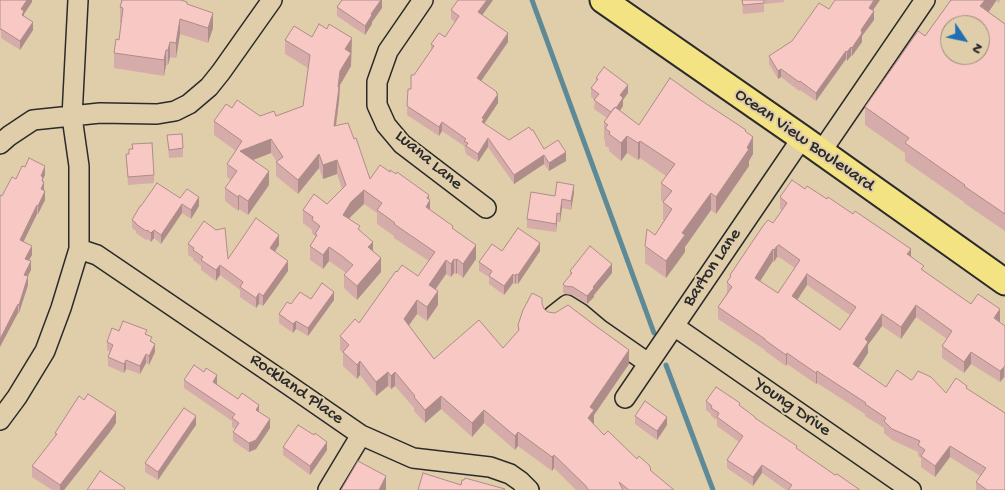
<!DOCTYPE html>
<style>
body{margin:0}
#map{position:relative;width:1005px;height:490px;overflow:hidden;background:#e0ceab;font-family:"Gochi Hand",sans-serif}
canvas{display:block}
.north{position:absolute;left:940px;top:15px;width:50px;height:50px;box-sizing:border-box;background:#e0ceab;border:1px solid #988d78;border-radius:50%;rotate:124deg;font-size:14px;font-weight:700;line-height:20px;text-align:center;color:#2b2b2b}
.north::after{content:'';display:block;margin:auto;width:18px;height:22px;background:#1f6fb2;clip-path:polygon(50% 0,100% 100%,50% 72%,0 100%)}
</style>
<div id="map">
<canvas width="1005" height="490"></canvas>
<div class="north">N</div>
</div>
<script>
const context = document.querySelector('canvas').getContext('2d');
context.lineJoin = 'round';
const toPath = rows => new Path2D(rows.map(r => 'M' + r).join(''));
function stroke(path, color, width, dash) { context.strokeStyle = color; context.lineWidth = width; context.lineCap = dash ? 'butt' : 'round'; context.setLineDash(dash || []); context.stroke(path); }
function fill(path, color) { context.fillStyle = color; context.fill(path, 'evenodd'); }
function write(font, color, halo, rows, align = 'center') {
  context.font = font + ' "Gochi Hand",sans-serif'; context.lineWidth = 4; context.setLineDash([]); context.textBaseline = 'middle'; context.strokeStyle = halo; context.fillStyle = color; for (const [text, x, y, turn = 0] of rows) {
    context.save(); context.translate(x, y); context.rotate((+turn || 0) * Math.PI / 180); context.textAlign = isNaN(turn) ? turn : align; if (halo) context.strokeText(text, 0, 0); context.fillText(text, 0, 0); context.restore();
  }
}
const stream = toPath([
 [532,0,654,333],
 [666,365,713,490]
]);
const minor = toPath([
 [423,0,388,51,377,82,377,105,386,125,402,144,486,208],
 [0,144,9,136,33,120,100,113,157,114,175,111,189,104,209,87,221,72,272,0],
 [821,152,925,0],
 [79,249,97,255,290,386,361,435,413,458,490,467,510,474,520,481,529,490],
 [553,316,567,305,580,313,599,329,648,363],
 [674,326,911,490],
 [625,398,802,138],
 [0,420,17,397,45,351,61,308,79,249,79,166,72,117,78,0],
 [328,490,361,435]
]);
const major = toPath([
 [603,0,802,138,1005,282]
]);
const wall = toPath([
 [0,0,32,0,32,2,24,14,24,16,33,30,20,50,1,38],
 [382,0,382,8,372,22,372,24,365,35,337,16,337,7],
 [458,0,493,0,482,15,508,42,481,81,497,94,498,103,484,124,509,140,544,149,566,161,549,171,544,164,514,184,488,147,478,162,466,154,464,146,442,131,439,136,407,115,408,89,411,89,414,75,431,51,431,44,445,37,455,22,451,19,451,10],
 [742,0,784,0,784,2,764,4,764,12,743,14],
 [951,0,1000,0,999,3,996,1,989,12,1005,24,1005,231,964,203,964,202,905,161,905,153,865,125,865,107,925,36],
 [187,4,213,28,208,43,180,34,176,58,170,57,168,65,166,65,164,76,114,68,114,53,119,40,121,23,120,23,120,7],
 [829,9,873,10,874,20,862,36,862,42,852,56,851,56,847,61,846,59,816,101,800,90,799,91,781,77,778,79,769,64,769,56,792,41],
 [312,37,352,51,351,53,351,66,340,85,339,101,336,126,354,139,370,179,429,200,430,210,453,229,476,259,463,278,457,273,456,274,454,273,451,277,446,274,436,289,438,305,427,321,417,314,409,325,434,359,503,348,518,331,518,325,542,305,544,309,548,312,629,364,594,415,594,425,604,435,650,468,651,471,674,490,576,490,554,468,552,471,518,446,515,450,484,423,472,437,441,409,425,423,414,411,414,408,395,386,391,389,388,386,376,396,360,375,357,379,343,366,343,353,340,350,340,336,359,323,397,272,418,276,429,261,394,238,394,236,377,224,377,213,364,204,349,219,360,230,373,251,381,272,357,300,344,288,344,275,346,273,342,270,329,261,323,269,310,260,310,246,315,238,315,236,312,233,312,230,303,223,303,210,327,204,342,189,337,174,323,179,319,168,298,194,276,176,276,162,277,162,271,153,253,160,269,185,248,215,239,209,238,211,225,201,225,188,231,180,227,177,227,164,236,151,214,135,214,121,232,108,260,116,276,116,303,106,308,68,285,54,285,40],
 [596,78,628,93,623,100,623,106,620,111,639,125,702,101,746,132,753,154,749,161,749,166,716,214,711,210,685,247,685,252,666,278,645,263,645,246,655,235,664,220,663,220,663,202,661,200,661,183,666,176,640,158,638,160,627,153,621,161,609,151,609,148,605,146,605,140,604,139,604,122,607,118,594,109,595,100,591,97,591,88,596,82],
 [167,135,183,148,183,157,169,158],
 [132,144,154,175,154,183,128,185,126,154,129,154,132,149],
 [25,167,45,175,43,179,45,200,38,214,37,214,23,242,32,255,29,260,31,270,28,276,28,285,19,313,18,313,2,196],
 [805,189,911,257,924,271,971,304,1000,321,999,322,1005,326,1005,377,1000,382,971,364,964,373,942,358,942,346,947,339,916,317,901,339,882,326,868,345,868,353,859,368,886,387,911,380,946,393,967,388,1005,490,976,490,976,482,980,476,950,457,935,477,921,467,921,458,918,456,918,452,892,440,884,433,884,428,865,416,865,414,817,383,816,384,787,364,786,366,765,351,765,350,718,319,718,307,727,293,727,282,730,278,730,275,773,223,782,210,780,209,780,197],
 [777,257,779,258,779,257,795,268,778,293,760,281,773,261,774,262],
 [807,285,850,315,840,330,797,300],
 [574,193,571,210,562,208,560,222,557,222,556,232,527,228,527,219,555,196],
 [180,198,199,206,191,219,182,213,161,244,154,238,151,242,147,239,146,240,136,233,136,231,132,228,132,220,141,206],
 [188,244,228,259,279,245,275,252,288,271,263,306,259,304,256,308,240,297,240,290,220,275,216,281,201,270,201,266,193,260,193,258,188,255],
 [502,251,540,251,518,284,516,283,515,284,513,283,504,295,489,284,489,277,479,271,479,262],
 [570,271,612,273,594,295,594,297,587,304,573,295,565,294,563,292,563,284,570,275],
 [311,299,334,300,308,336,296,329,293,333,279,323,279,314,291,304],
 [119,331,147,335,152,342,155,352,149,365,146,363,140,374,126,369,124,373,108,366,108,357,110,352,107,350,107,342],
 [184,380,217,384,238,399,259,412,270,428,256,449,249,452,233,441,233,432,235,429,232,427,232,421,184,388],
 [706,401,740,406,797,449,835,475,860,490,786,490,762,473,753,486,727,468,727,460,739,442,717,426,717,420,711,416,711,414,706,410],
 [635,416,667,425,657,440,635,424],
 [116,423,110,432,64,490,52,490,32,477,32,466,55,436,55,433],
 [196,425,158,480,145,472,145,463],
 [283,447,327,450,310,475,283,455]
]);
const shadedWall = toPath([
 [27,0,32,0,32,2,24,14,24,20,21,18,21,9],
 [381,0,382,0,382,8,372,22,372,24,365,35,365,26,371,14],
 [487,0,493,0,478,21,478,12],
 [874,0,880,0,869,16,869,8],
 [985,0,996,0,996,1,980,24,980,6],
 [874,11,874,20,862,36,862,42,852,56,852,48,861,30],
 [213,13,213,28,208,43,208,28],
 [180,19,180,34,176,58,176,43],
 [33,22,33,30,20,50,20,41],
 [508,33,508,42,477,87,477,78],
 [352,38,351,66,340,85,339,101,334,140,334,126,340,71,345,49],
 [170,42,170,57,168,65,168,50],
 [851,47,851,56,847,61,847,52],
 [166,50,166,65,164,76,164,60],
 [846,51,846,59,816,101,816,93],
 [781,69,781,77,778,79,778,71],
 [628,85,628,93,623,100,623,106,612,122,620,95],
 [497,92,497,96,498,94,498,103,484,124,482,131,482,118],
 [442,122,442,131,439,136,439,127],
 [627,136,627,153,621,161,621,143],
 [753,137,753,154,749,161,749,166,716,214,716,197],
 [488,138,488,147,478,162,478,154],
 [271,139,271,153,240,165,240,151],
 [640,141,640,158,638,160,638,143],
 [566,152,566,161,549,171,549,163],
 [319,154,319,168,298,194,298,180],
 [544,155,544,164,514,184,514,175],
 [337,160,337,174,323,179,323,165],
 [45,166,45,175,43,179,43,184,44,182,44,191,41,198,41,176],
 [269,171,269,185,248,215,248,201],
 [574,185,574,193,571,210,571,201],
 [364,190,364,204,351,216,343,228,343,215,351,202],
 [45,191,45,200,38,214,38,206],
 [711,193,711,210,685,247,685,252,666,278,666,261,682,233],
 [239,195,239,209,238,211,238,197],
 [429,195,429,201,430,200,430,214,426,207,427,198],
 [199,197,199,206,191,219,191,210],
 [562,199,562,208,560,222,560,214],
 [182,204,182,213,161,244,161,235],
 [37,205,37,214,20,249,20,240],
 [557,213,557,222,556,232,556,224],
 [154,230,154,238,151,242,151,233],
 [279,235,279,245,270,259,270,248],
 [373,242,373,255,368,247],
 [540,243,540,251,518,284,518,275],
 [476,245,476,259,463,278,463,264],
 [32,246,32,255,25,267,25,259],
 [777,246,777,257,774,262,774,250],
 [329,247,329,261,323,269,323,255],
 [773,249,773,261,755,289,755,278],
 [911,249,911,260,907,254],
 [381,258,381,272,357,300,357,286],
 [454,259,454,273,451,277,451,264],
 [457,259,457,273,456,274,456,260],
 [446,260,446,274,429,298,429,285],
 [31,261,31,270,24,283,24,275],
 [288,261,288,271,263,306,263,296],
 [612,264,612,273,594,295,594,297,587,304,587,296,593,287],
 [220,265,220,275,216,281,216,270],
 [513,274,513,283,504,295,504,286],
 [516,274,516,283,515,284,515,276],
 [807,274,807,285,792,308,792,296],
 [28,276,28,285,19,313,19,305],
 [438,291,438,305,427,321,427,307],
 [334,292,334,300,308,336,308,328],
 [259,293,259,304,256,308,256,298],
 [417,300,417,314,404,332,404,319],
 [18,304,18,313,0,347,0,339],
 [916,305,916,317,901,339,901,327],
 [1000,309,1000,321,994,330,994,318],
 [882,314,882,326,868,345,868,353,853,376,853,364,865,339],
 [296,321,296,329,293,333,293,324],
 [155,344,155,352,149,365,149,356],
 [629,350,629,364,594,415,594,424,588,432,588,418,590,407],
 [971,352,971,364,964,373,964,362],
 [787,353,787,364,786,366,786,355],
 [146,354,146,363,140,374,140,366],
 [126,360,126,369,124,373,124,364],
 [360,361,360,375,357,379,357,365],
 [1004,365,1004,377,1000,382,1000,371],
 [817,371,817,383,816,384,816,373],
 [388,372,388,386,376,396,376,382],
 [395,372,395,386,391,389,391,376],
 [217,375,217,384,213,390,213,382],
 [441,396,441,409,425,423,425,410],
 [259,405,259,414,256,410],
 [484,410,484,423,472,437,472,423],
 [116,412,116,423,110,432,64,490,60,490,60,485],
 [196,416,196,425,158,480,158,472],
 [667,417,667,425,657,440,657,431],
 [270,419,270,428,256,449,249,452,249,443],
 [518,432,518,446,515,450,515,436],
 [327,442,327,450,310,475,310,466],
 [950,446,950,457,935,477,935,466],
 [554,455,554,468,552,471,552,457],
 [762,465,762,473,753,486,753,477],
 [386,476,386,490,379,490]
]);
const building = toPath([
 [0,0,27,0,21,9,24,11,22,15,33,22,20,41,1,29,0,30,0,0],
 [122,0,181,0,187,2,187,4,213,13,208,28,180,19,176,43,170,42,168,50,166,50,164,60,114,53,116,39,119,40,123,8,120,7,122,0],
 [342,0,381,0,371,14,372,15,365,26,337,7,342,0],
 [458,0,487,0,478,12,508,33,477,78,497,92,496,93,498,94,482,118,484,119,482,122,509,140,529,127,531,130,533,130,544,149,558,140,566,152,549,163,544,155,514,175,488,138,478,154,466,146,468,143,464,141,466,139,442,122,439,127,407,106,408,89,411,89,411,75,414,75,434,46,431,44,439,33,445,37,459,16,451,10,458,0],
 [742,0,764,0,764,3,743,5,742,0],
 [835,0,874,0,869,8,874,11,861,30,862,33,852,48,851,47,847,52,846,51,816,93,800,81,799,82,781,69,778,71,769,56,792,41,819,3,829,9,835,0],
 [951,0,985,0,980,6,1005,24,1005,214,964,186,965,185,905,143,909,138,865,107,918,31,925,36,951,0],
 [950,25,980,25,980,55,950,55,950,25],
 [319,24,327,29,329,24,352,38,345,49,351,53,340,71,338,87,339,87,334,126,348,123,354,139,356,138,370,179,380,165,390,172,390,170,396,174,397,172,429,195,427,198,430,200,426,207,453,226,452,228,476,245,463,264,457,259,456,260,454,259,451,264,446,260,429,285,438,291,427,307,417,300,404,319,434,359,479,320,503,348,519,330,518,325,523,310,532,293,542,298,542,304,544,309,548,312,555,313,568,305,593,324,629,350,590,407,594,410,588,418,604,435,608,431,637,459,639,456,650,466,650,468,651,469,650,470,674,490,629,490,619,482,623,490,588,490,586,486,554,455,552,457,518,432,515,436,484,410,472,423,441,396,425,410,414,397,415,396,395,372,391,376,388,372,376,382,360,361,357,365,343,352,349,345,340,336,355,319,359,323,396,271,397,272,402,265,418,276,435,252,394,224,395,223,377,210,382,203,364,190,351,202,343,215,360,226,358,229,373,242,368,247,381,258,357,286,344,275,353,265,342,256,329,247,323,255,310,246,317,235,315,234,320,226,312,220,313,217,303,210,314,194,327,204,346,185,337,160,323,165,319,154,298,180,276,162,283,157,271,139,240,151,269,171,248,201,239,195,238,197,225,188,237,171,227,164,242,141,214,121,226,104,232,108,237,100,260,116,274,111,276,116,303,106,310,55,285,40,294,26,312,37,319,24],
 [604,67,628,85,620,95,623,98,616,108,615,107,611,112,594,100,599,94,591,88,598,79,596,78,604,67],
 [670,78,702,101,746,130,745,131,753,137,748,146,747,148,749,149,716,197,711,193,682,233,685,235,666,261,645,246,647,229,655,235,672,209,663,202,672,191,661,183,675,164,640,141,638,143,627,136,621,143,609,134,610,132,605,128,608,125,604,122,615,107,639,125,670,78],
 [182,134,183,148,169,150,167,135,182,134],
 [152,143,154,175,128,177,126,154,129,154,129,149,133,149,132,144,152,143],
 [29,158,45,166,41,176,43,177,42,181,44,182,41,189,45,191,38,206,37,205,20,240,32,246,25,259,31,261,24,275,28,276,19,305,18,304,0,339,0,195,2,196,12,177,16,179,22,166,25,167,29,158],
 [792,180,805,189,807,186,827,199,828,197,853,214,855,211,911,249,907,254,924,266,921,269,971,304,978,294,1000,309,994,318,1005,326,1005,366,1000,371,971,352,964,362,942,346,952,331,916,305,901,327,882,314,865,339,868,342,853,364,886,387,897,370,911,380,913,379,918,371,931,377,946,393,956,378,967,386,966,388,1005,413,1005,490,987,490,976,482,986,468,950,446,935,466,921,456,925,450,918,445,920,441,892,429,884,421,886,418,865,404,866,403,817,371,816,373,787,353,786,355,765,340,765,339,718,307,732,287,727,282,731,276,730,275,763,226,768,220,773,223,787,203,780,197,792,180],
 [779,245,800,260,778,293,755,278,773,249,774,250,777,246,779,246,779,245],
 [807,274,856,307,840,330,792,296,807,274],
 [557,182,574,185,571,201,562,199,560,214,557,213,556,224,527,219,531,192,555,196,557,182],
 [157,183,180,198,187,189,199,197,191,210,182,204,161,235,154,230,151,233,147,230,146,231,136,224,136,223,132,220,140,206,141,206,157,183],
 [256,218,279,235,270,248,288,261,263,296,259,293,256,298,240,287,243,282,220,265,216,270,201,260,203,257,193,250,194,248,188,244,204,221,216,230,225,228,228,259,256,218],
 [518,228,540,243,518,275,516,274,515,276,513,274,504,286,489,276,492,271,479,262,492,244,502,251,518,228],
 [590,246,612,264,593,287,594,288,587,296,573,287,565,286,563,284,572,273,570,271,590,246],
 [322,283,334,292,308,328,296,321,293,324,279,314,287,302,291,304,300,292,311,299,322,283],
 [123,321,147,330,145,334,152,337,150,341,155,344,149,356,146,354,140,366,126,360,124,364,108,357,113,345,107,342,112,328,119,331,123,321],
 [194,365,204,372,206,368,217,375,213,382,238,399,242,393,259,405,256,410,270,419,256,440,249,443,233,432,239,423,232,418,235,414,184,380,194,365],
 [716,387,740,403,739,405,755,417,755,418,797,446,796,448,835,475,837,474,860,490,788,490,792,485,762,465,753,477,727,460,743,436,717,417,719,413,711,408,712,406,706,401,716,387],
 [88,394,116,412,110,421,60,485,32,466,57,434,55,433,79,396,84,400,88,394],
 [645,401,667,417,657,431,635,416,645,401],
 [184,408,196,416,158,472,145,463,184,408],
 [298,425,314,435,315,433,327,442,310,466,283,447,298,425],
 [358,461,386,476,379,490,341,490,358,461],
 [100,471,125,488,124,490,87,490,100,471],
 [423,473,461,485,462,480,464,480,465,478,505,489,504,490,418,490,423,473]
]);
const streetNames = [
 ["Ocean View Boulevard",804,141,35],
 ["Luana Lane",428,161,40],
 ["Barton Lane",713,268,-56],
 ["Rockland Place",296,390,35],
 ["Young Drive",792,408,35]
];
stroke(stream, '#5d8a96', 5);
stroke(minor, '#2b2b2b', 22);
stroke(major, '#2b2b2b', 29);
stroke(minor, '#e0ceab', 19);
stroke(major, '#f4e382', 25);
fill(wall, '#d5aca9');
fill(shadedWall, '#ae8c89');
fill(building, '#f8c8c4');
stroke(building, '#ae8c89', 1);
write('18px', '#2b2b2b', '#e0ceab', streetNames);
</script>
